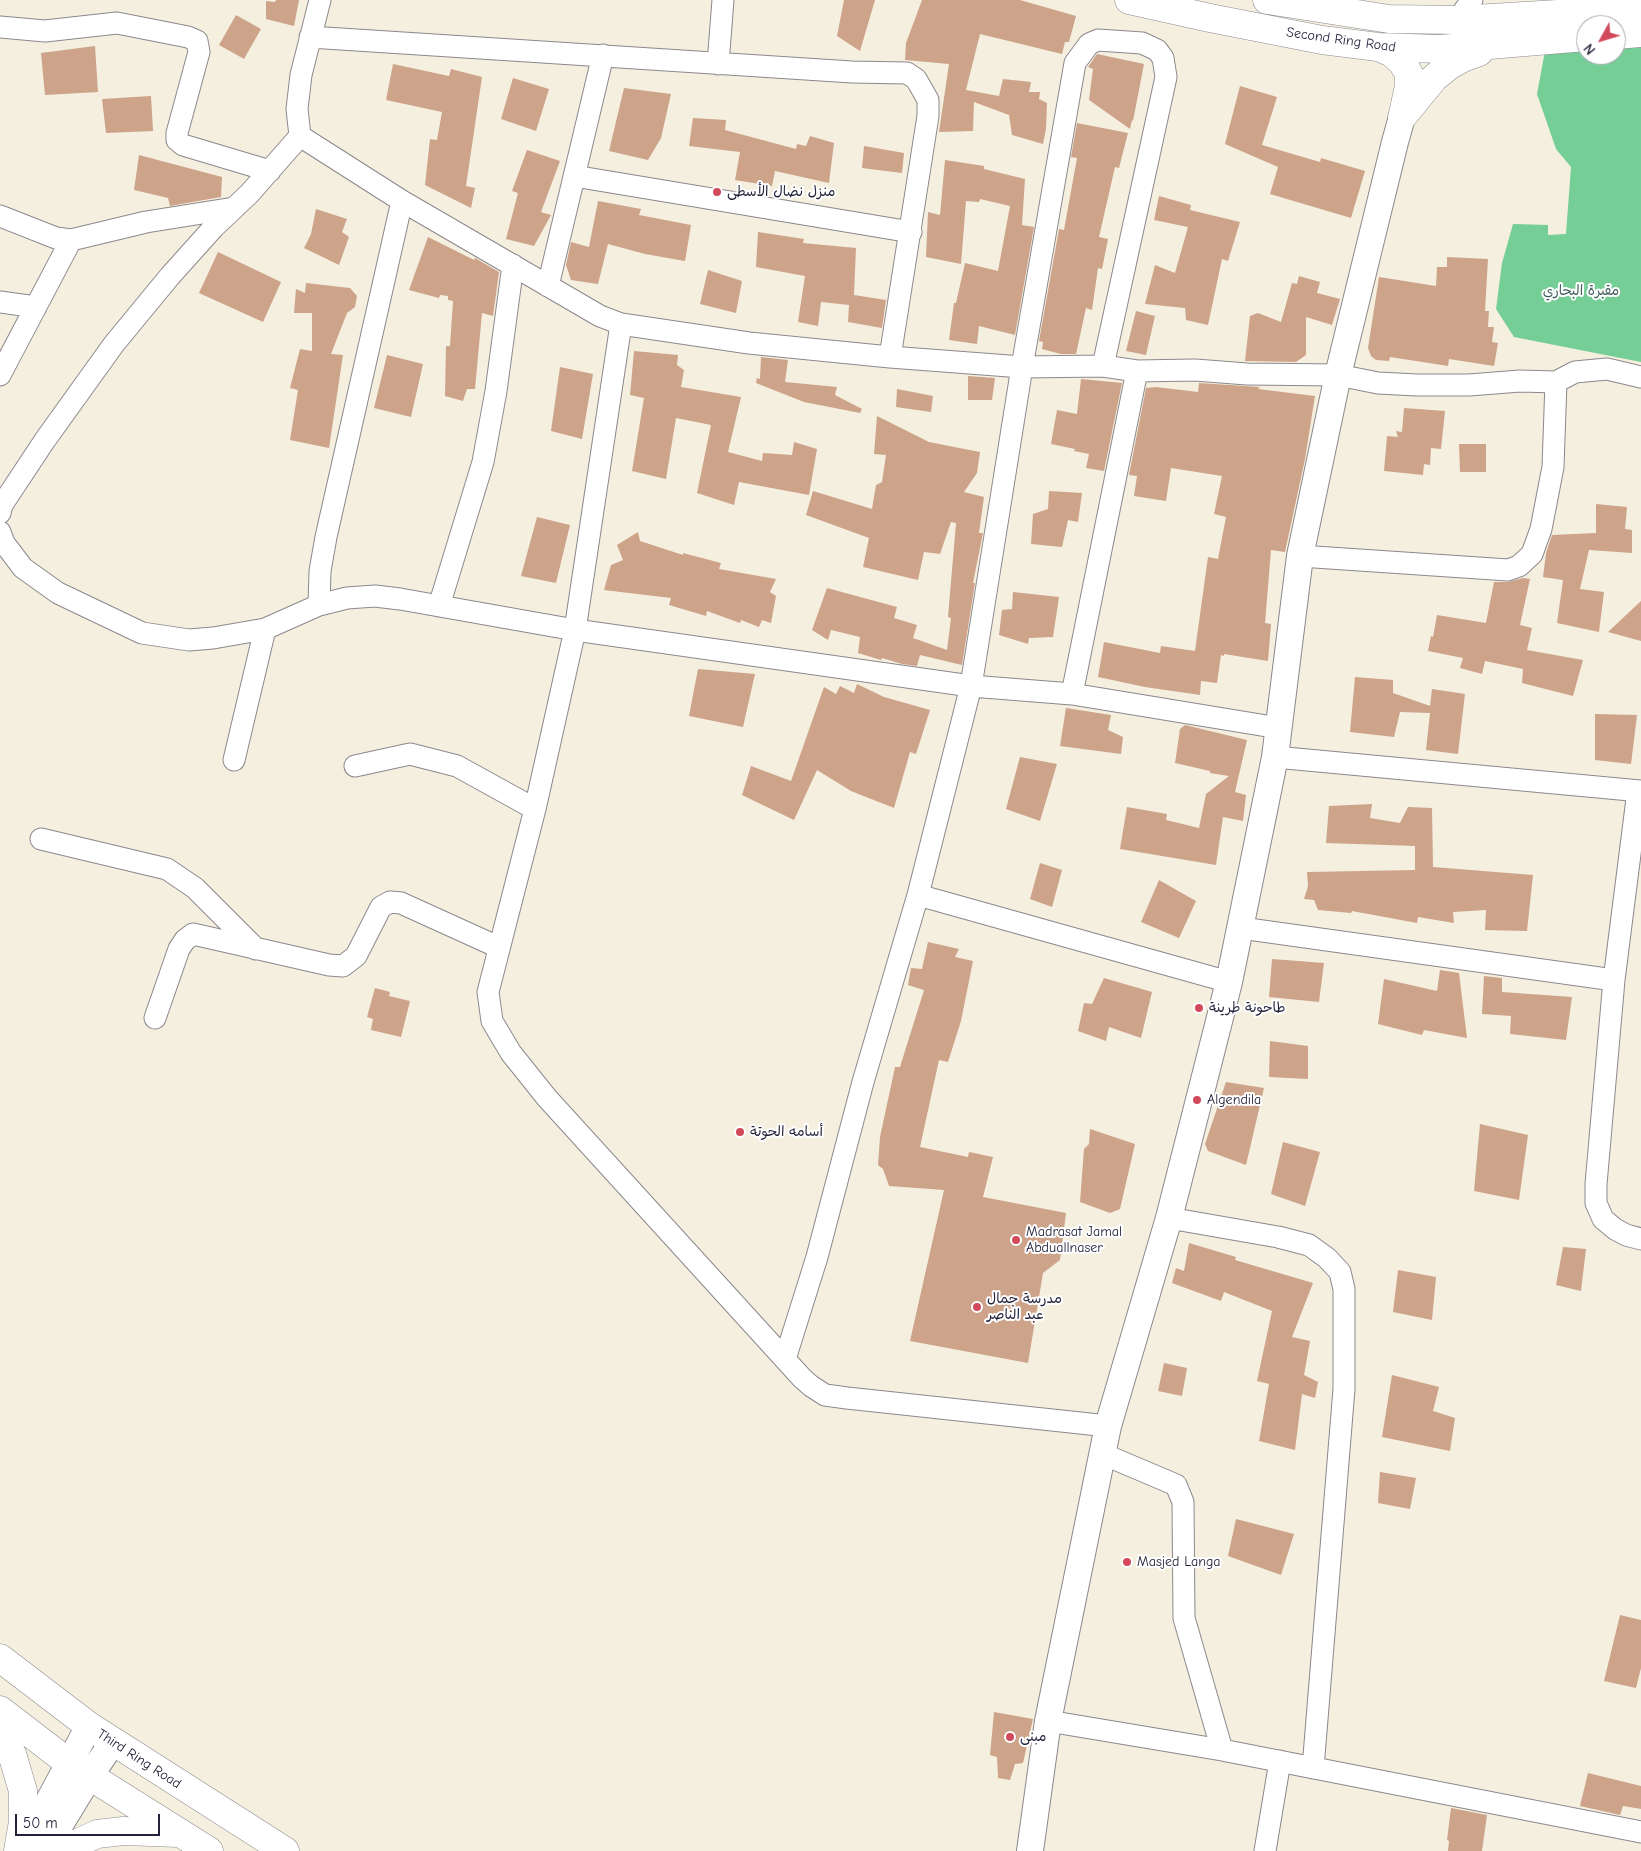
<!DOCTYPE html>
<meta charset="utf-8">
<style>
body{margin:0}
#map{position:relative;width:1641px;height:1851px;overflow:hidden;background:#f5efdf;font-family:"Comic Neue",sans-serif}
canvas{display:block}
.north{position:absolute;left:1576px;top:15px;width:50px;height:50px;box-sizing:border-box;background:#fff;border:1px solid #a7a7b1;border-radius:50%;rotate:231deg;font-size:14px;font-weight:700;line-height:20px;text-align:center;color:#22223b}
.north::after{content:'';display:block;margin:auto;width:18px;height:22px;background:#d1495b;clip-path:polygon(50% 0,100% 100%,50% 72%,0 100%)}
.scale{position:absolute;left:15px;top:1814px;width:145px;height:22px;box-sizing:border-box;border:2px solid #22223b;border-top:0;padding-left:6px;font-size:15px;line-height:18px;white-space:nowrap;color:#22223b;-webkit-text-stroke:4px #fff;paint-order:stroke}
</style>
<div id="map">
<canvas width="1641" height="1851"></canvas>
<div class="north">N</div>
<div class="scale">50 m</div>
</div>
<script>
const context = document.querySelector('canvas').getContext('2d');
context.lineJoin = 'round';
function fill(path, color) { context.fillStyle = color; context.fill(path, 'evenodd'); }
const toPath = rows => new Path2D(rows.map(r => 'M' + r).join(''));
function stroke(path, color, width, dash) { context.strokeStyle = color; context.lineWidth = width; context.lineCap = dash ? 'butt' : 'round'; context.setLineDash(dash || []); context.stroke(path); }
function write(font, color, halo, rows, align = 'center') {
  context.font = font + ' "Comic Neue","Playpen Sans Arabic",sans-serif'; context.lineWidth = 4; context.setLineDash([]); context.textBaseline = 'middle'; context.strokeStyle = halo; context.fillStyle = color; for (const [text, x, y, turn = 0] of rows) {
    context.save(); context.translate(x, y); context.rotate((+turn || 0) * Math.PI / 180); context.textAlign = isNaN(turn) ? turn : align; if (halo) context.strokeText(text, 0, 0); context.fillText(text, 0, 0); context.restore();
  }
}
const green = toPath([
 [1641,47,1641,362,1514,337,1496,309,1502,263,1513,224,1548,225,1548,235,1566,234,1571,167,1556,149,1537,94,1545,51,1586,49,1586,55,1616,55,1616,48]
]);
const building = toPath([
 [276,0,299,0,294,26,266,19,266,1,275,2],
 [844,0,875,0,860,51,837,36],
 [922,0,1020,0,1076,16,1069,42,1065,42,1062,54,980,34,966,90,999,96,1003,79,1031,82,1029,92,1040,92,1039,99,1047,103,1046,129,1043,144,1012,135,1009,115,974,102,973,131,939,132,949,64,905,60,906,43],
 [236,15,261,29,244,59,219,45],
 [95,46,98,92,45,95,41,53],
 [1097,54,1144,64,1133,121,1132,120,1130,129,1089,100,1093,69,1088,67],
 [393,64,449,76,451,69,482,77,466,186,475,188,471,208,425,185,430,139,437,140,442,112,386,100],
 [513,78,549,89,536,131,501,119],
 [1240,86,1277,97,1262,145,1320,162,1321,158,1365,171,1351,218,1270,194,1278,167,1225,144],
 [624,88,671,94,661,138,648,160,609,151],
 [151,96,153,131,106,133,102,99],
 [693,118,726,120,725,130,796,149,797,144,806,146,810,136,834,143,829,183,775,171,772,186,735,180,740,152,689,146],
 [1077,123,1128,133,1119,168,1115,167,1099,237,1108,239,1102,269,1098,268,1092,310,1086,308,1076,354,1061,354,1042,349,1043,342,1039,341,1059,229,1064,230,1077,158,1071,157],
 [864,146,904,153,902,173,862,168],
 [527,150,560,161,541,212,551,215,534,246,506,239,518,193,512,191],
 [139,155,222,177,221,197,170,206,168,198,134,190],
 [945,160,984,166,984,169,1025,179,1022,225,1034,227,1015,335,979,326,977,344,949,340,954,303,956,303,965,263,998,271,1010,206,980,199,979,202,966,201,961,264,926,257,928,212,940,215],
 [1159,196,1191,205,1190,210,1240,222,1228,261,1222,259,1208,325,1186,320,1185,308,1145,304,1155,265,1175,273,1188,227,1154,220],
 [598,201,641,209,639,215,691,225,685,261,645,254,608,244,598,284,571,280,566,265,571,242,589,247],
 [316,209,347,219,342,232,349,237,339,265,304,248,311,234],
 [758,232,804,239,803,243,856,248,854,295,886,300,882,328,848,322,849,305,821,302,818,326,798,322,805,276,756,267],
 [428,237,474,260,475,258,499,272,493,316,482,313,475,389,467,389,463,401,445,396,446,346,450,346,453,301,448,300,448,296,440,295,439,298,409,290],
 [218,252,281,282,263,322,199,293],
 [1447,257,1488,259,1485,311,1489,311,1488,327,1494,327,1492,342,1498,343,1494,366,1449,359,1448,366,1390,357,1389,361,1376,360,1371,356,1368,348,1379,277,1436,286,1437,267,1447,267],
 [708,270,742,281,736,313,700,304],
 [1299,276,1320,282,1317,293,1340,299,1332,325,1306,317,1306,355,1296,362,1245,361,1250,316,1258,313,1281,322,1292,283,1297,284],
 [306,283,350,288,357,296,355,307,347,313,331,354,343,355,329,448,290,440,298,390,290,388,300,349,312,351,312,313,294,313,296,289,305,293],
 [1136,311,1155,316,1146,355,1126,351],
 [634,351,678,355,677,365,684,370,681,387,741,397,728,452,762,461,763,453,792,455,794,442,817,449,809,495,739,482,734,505,697,493,711,425,676,418,666,479,632,471,644,398,630,395],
 [387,355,423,364,411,417,374,408],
 [761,357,788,360,785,382,837,387,835,395,862,409,860,413,804,402,756,383,757,378,760,379],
 [560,367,593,374,582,439,551,431],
 [968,376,995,378,992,400,968,400],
 [1081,379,1122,383,1104,471,1086,468,1089,454,1074,451,1075,449,1051,444,1057,410,1077,414],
 [1199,383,1260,387,1258,389,1315,396,1305,459,1285,552,1271,550,1265,623,1271,624,1268,661,1224,654,1224,656,1221,655,1217,683,1201,681,1200,695,1145,687,1098,677,1104,642,1160,653,1161,646,1195,651,1208,557,1218,559,1226,517,1214,514,1222,476,1171,468,1166,501,1134,496,1137,476,1129,475,1146,388,1156,387,1198,392],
 [897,389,933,396,931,412,896,407],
 [1404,408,1445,411,1441,449,1431,448,1430,465,1424,464,1423,475,1384,471,1387,436,1398,437,1396,431,1402,432],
 [877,416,929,442,980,452,977,473,964,492,984,497,979,533,983,533,973,583,975,583,962,665,920,655,917,666,902,664,882,658,881,660,858,653,860,637,831,630,828,640,812,630,827,588,897,607,894,618,917,625,913,638,947,650,951,618,948,617,956,523,951,522,940,554,924,552,918,580,863,567,869,538,806,515,813,491,872,509,876,485,882,482,886,455,874,454],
 [1459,444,1486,444,1486,472,1460,472],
 [1049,491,1082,493,1078,522,1068,520,1062,547,1031,544,1033,514,1048,509],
 [1596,504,1627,507,1625,529,1632,530,1632,553,1589,550,1580,589,1604,592,1599,632,1557,623,1563,580,1543,577,1546,553,1552,535,1596,533],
 [537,517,570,525,556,583,521,576],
 [638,532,640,541,683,555,683,553,721,563,719,569,776,579,770,592,776,596,771,623,762,620,759,627,741,620,740,623,707,611,706,616,669,605,671,598,604,590,611,565,623,560,617,545],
 [1523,578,1530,579,1520,625,1532,628,1527,650,1583,660,1573,696,1522,683,1523,669,1485,661,1482,674,1460,668,1463,658,1428,651,1431,636,1433,637,1437,615,1486,623,1494,582,1508,582],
 [1013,592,1059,597,1053,637,1029,638,1028,644,999,635,1002,610,1012,609],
 [1641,601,1641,641,1608,632],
 [698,669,755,674,743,727,689,716],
 [1355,677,1393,680,1393,693,1430,706,1432,689,1465,694,1458,754,1426,750,1430,713,1400,712,1394,737,1350,732],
 [857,684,884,697,930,710,916,754,910,752,894,808,851,791,817,770,794,820,742,795,751,766,791,781,824,687,836,694,840,686,854,693],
 [1066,708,1111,715,1108,730,1123,737,1121,754,1060,746],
 [1595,714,1637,715,1631,764,1595,760],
 [1185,725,1247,740,1235,792,1246,795,1243,821,1223,817,1216,865,1120,849,1127,807,1167,814,1166,820,1199,828,1206,794,1229,776,1210,773,1210,771,1175,763,1180,729],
 [1020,757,1057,764,1040,821,1006,809],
 [1372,804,1370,818,1400,823,1408,807,1432,808,1433,867,1533,875,1527,931,1485,930,1486,910,1453,912,1454,923,1418,917,1417,923,1352,911,1351,913,1318,910,1314,900,1304,899,1308,886,1307,872,1415,870,1415,846,1326,843,1329,806],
 [1040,863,1062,870,1052,907,1030,899],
 [1159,880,1196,901,1179,938,1141,922],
 [928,942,959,949,955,957,973,961,961,1021,948,1062,939,1060,920,1147,968,1157,969,1152,993,1157,983,1197,1066,1213,1060,1260,1043,1273,1028,1363,910,1341,944,1190,889,1186,883,1169,878,1165,880,1137,895,1067,900,1067,924,990,908,985,911,968,922,969],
 [1272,959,1324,963,1319,1002,1269,997],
 [1440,970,1459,973,1467,1038,1424,1030,1422,1035,1378,1024,1384,979,1437,991],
 [1484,976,1502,978,1502,992,1572,997,1566,1040,1510,1034,1511,1016,1482,1014],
 [1104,978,1152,992,1141,1038,1109,1027,1106,1041,1078,1031,1084,1003,1092,1004],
 [375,988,390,992,389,996,410,1001,401,1037,371,1030,373,1019,367,1017],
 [1270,1041,1308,1046,1308,1079,1269,1077],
 [1226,1082,1264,1088,1246,1165,1208,1151,1205,1144],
 [1480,1124,1528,1135,1519,1200,1474,1191],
 [1090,1129,1135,1144,1120,1209,1110,1213,1080,1202,1084,1149,1089,1144],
 [1283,1142,1320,1152,1305,1206,1271,1194],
 [1189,1243,1236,1257,1235,1260,1313,1283,1292,1337,1310,1341,1304,1375,1318,1382,1315,1398,1302,1394,1295,1450,1259,1441,1269,1384,1257,1381,1272,1311,1224,1292,1221,1301,1172,1283,1176,1268,1184,1271],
 [1563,1247,1586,1249,1581,1291,1556,1285],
 [1398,1270,1436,1277,1432,1320,1393,1312],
 [1164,1363,1187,1368,1182,1396,1158,1391],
 [1392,1375,1439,1387,1433,1411,1455,1418,1450,1451,1382,1437],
 [1380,1472,1416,1478,1410,1509,1378,1503],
 [1236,1519,1294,1534,1281,1575,1228,1556],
 [1620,1615,1641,1620,1641,1668,1636,1688,1604,1681],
 [994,1712,1033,1719,1023,1763,1015,1764,1010,1780,998,1778,997,1757,990,1755],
 [1588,1773,1641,1786,1641,1809,1623,1806,1620,1815,1580,1806],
 [1451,1808,1487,1815,1482,1851,1448,1851,1449,1841,1447,1840]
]);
const minor = toPath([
 [320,0,301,75,297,109,300,136,402,201,600,316,621,324,749,343,890,357,1022,367,1103,366,1137,371,1195,370,1247,374,1338,375,1378,383,1417,385,1469,385,1520,381,1556,382,1575,372,1607,369,1641,377],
 [1457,20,1472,0],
 [0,27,45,31,117,23,188,37,197,41,199,52,177,133,177,140,183,145,270,171],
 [310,37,852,72,907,73,916,79,923,91,928,100,928,116,890,357],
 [718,64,723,0],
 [574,176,911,232],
 [0,216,56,238,71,240,146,222,234,208],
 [548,286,603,55],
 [0,302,36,307],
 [621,324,575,630,535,809,488,992,492,1021,511,1053,547,1098,802,1378,811,1386,825,1395,847,1398,1108,1426],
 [0,375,71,240],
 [0,513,2,505,45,440,114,344,170,276,214,227,249,194,300,136],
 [0,532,4,543,23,568,58,593,142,633,189,640,213,638,265,629,319,605,347,598,375,596,400,599,575,630,971,686,1072,694,1279,728],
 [1300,556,1508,570,1519,566,1532,554,1541,529,1553,467,1556,382],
 [319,605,320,571,326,537,402,201],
 [439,606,483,462,496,391,513,265],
 [1072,694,1137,371],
 [1275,757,1641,791],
 [234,760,265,629],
 [355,766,410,754,457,766,535,809],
 [1638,791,1614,980,1596,1184,1596,1203,1603,1219,1615,1229,1626,1235,1641,1239],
 [41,839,167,869,195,888,256,949],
 [918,895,1229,982],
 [1241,928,1614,980],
 [155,1018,179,949,185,940,193,934,329,965,343,966,356,956,381,907,390,902,401,903,498,947],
 [1169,1218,1278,1237,1309,1245,1327,1258,1340,1272,1344,1289,1344,1389,1313,1768],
 [785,1359,817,1257,863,1082,918,895,971,686,1022,367,1075,63,1089,44,1098,40,1142,43,1157,50,1163,58,1166,77,1103,366],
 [1103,1454,1176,1485,1183,1502,1184,1618,1222,1750],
 [1048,1721,1222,1750,1641,1832],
 [1265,1851,1280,1761]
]);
const tertiary = toPath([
 [22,1851,89,1726],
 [44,1851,89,1777,113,1742],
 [1030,1851,1048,1721,1108,1426,1169,1218,1229,982,1275,757,1300,556,1338,375,1395,142,1402,117,1413,99]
]);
const primary = toPath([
 [1129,0,1210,18,1322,40,1378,47,1441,49,1586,37],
 [1267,0,1389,19,1457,20,1641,9],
 [1616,35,1641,33],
 [1378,47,1392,53,1402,62,1409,74,1409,86,1403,114],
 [1402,117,1434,78,1450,65,1465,57,1479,52],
 [0,1658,89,1726,285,1851],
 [0,1710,69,1763,209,1851],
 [0,1735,12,1754,23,1791,23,1822,18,1851],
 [61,1851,97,1834,123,1831,178,1833]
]);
const markers = [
 [717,192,5,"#d1495b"],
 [1199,1008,5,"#d1495b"],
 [1197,1100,5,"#d1495b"],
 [740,1132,5,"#d1495b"],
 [1016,1240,5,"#d1495b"],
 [977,1307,5,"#d1495b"],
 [1127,1562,5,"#d1495b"],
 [1010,1737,5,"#d1495b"]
];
const streetNames = [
 ["Second Ring Road",1341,40,8],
 ["Third Ring Road",139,1759,33]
];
const poiNames = [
 ["منزل نضال الأسطى",727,192],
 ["طاحونة طرينة",1209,1008],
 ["Algendila",1207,1100],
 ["أسامه الحوتة",750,1132],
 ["Madrasat Jamal",1026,1232],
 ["Abduallnaser",1026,1248],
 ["مدرسة جمال",987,1299],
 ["عبد الناصر",987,1315],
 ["Masjed Langa",1137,1562],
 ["مبنى",1020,1737]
];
const parkNames = [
 ["مقبرة البحاري",1581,291]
];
fill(green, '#74ce95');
fill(building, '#cda38a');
stroke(minor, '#8c888d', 23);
stroke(tertiary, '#8c888d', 28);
stroke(primary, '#8c888d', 29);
stroke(minor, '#fff', 21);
stroke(tertiary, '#fff', 26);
stroke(primary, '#fff', 28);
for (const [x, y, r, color] of markers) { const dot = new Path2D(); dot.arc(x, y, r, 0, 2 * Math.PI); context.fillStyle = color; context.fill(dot); stroke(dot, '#fff', 2); }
write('14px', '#22223b', '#fff', streetNames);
write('14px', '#22223b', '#fff', poiNames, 'left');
write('14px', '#3f5e5a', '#fff', parkNames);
</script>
